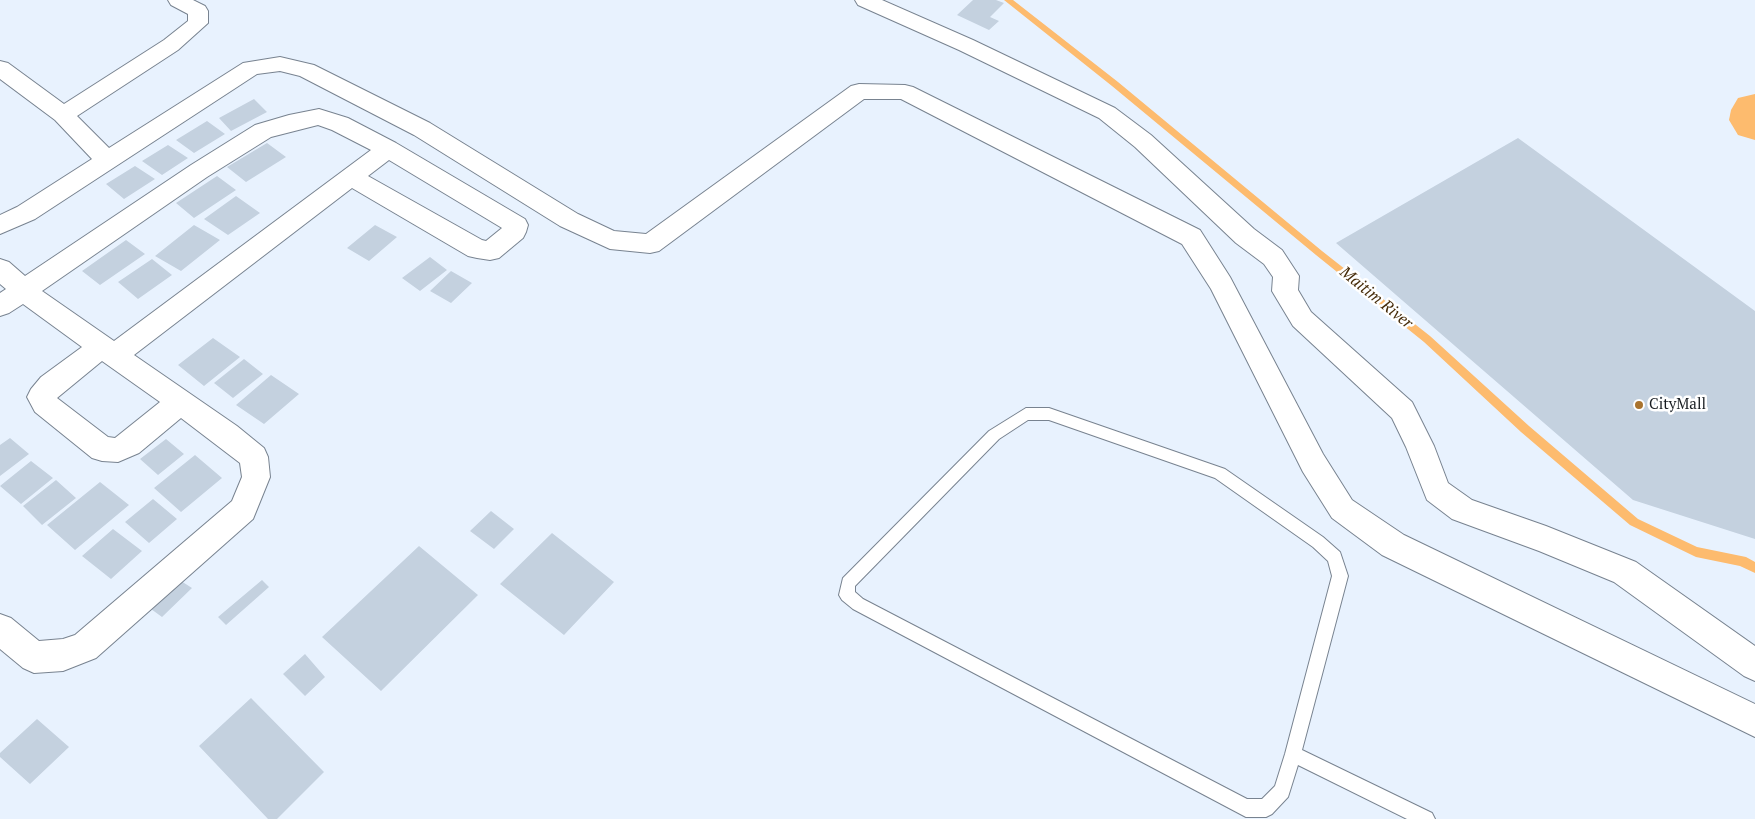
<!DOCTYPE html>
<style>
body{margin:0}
canvas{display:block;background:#e8f2fe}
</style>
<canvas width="1755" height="819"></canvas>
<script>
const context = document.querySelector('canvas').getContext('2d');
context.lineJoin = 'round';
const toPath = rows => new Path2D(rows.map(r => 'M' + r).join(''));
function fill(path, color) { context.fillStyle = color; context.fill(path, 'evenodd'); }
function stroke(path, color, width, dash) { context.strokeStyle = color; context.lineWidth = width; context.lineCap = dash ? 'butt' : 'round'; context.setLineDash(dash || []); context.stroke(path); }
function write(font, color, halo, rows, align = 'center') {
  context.font = font + ' "PT Serif",serif'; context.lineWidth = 5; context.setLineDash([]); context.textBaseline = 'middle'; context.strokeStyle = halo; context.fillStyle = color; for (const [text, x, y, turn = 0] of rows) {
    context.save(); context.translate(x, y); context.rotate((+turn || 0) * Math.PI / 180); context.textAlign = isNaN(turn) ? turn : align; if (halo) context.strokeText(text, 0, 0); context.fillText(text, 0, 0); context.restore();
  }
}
const stream = toPath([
 [1004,0,1013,0,1118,82,1322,251,1430,336,1529,426,1638,519,1697,547,1746,557,1755,562,1755,573,1740,566,1696,557,1630,525,1521,432,1424,342,1316,255,1112,86,1004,0]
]);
const river = toPath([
 [1755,94,1755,140,1738,135,1729,120,1731,110,1738,98,1755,94]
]);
const building = toPath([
 [973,0,996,0,1004,3,990,17,999,21,989,30,957,15],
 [254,99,267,112,231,131,219,118],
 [207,121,225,134,194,153,176,140],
 [1518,138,1755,311,1755,539,1633,500,1336,243],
 [267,143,286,157,246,182,227,167],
 [168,145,188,158,162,175,142,161],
 [135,166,155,179,124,199,106,184],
 [217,176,236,190,194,218,176,203],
 [236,196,260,213,228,235,204,219],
 [194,225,220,240,181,271,155,256],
 [375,225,397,237,369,261,347,248],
 [126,240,145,254,100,285,82,271],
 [430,257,447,270,420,291,402,278],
 [152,259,172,275,138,299,118,282],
 [451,271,472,283,451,303,430,291],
 [213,338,240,357,204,386,178,365],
 [244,359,263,374,233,398,214,383],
 [271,375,299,394,264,424,236,405],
 [10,438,29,454,0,476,0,445],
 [166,439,184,454,158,475,140,459],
 [195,455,222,478,181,512,154,488],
 [31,461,53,478,21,504,0,486],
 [56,480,76,498,42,525,23,506],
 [100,482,129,505,75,550,47,525],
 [153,499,177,519,149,543,125,522],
 [491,511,514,529,494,549,470,531],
 [113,529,142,551,111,579,82,556],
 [552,533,614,582,564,635,500,584],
 [419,546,478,595,381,691,322,637],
 [262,580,269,587,226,625,218,617],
 [181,581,192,588,162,617,151,609],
 [305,654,325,677,305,696,283,674],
 [251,698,324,772,277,819,268,819,199,746],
 [37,719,69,747,30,784,0,757,0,753]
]);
const lane = toPath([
 [1026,408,1049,408,1225,469,1323,537,1340,552,1348,576,1302,750,1432,813,1435,819,1407,819,1298,765,1288,797,1272,814,1266,817,1246,817,853,609,842,600,839,595,843,578,989,431,1026,408],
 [1028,420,1049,420,1215,478,1313,547,1328,561,1332,576,1285,754,1275,786,1262,799,1247,799,863,599,855,592,855,586,999,439,1028,420]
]);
const street = toPath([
 [168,0,193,0,205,6,208,11,208,23,178,50,77,116,109,148,243,63,280,57,314,65,430,123,578,214,614,231,646,234,851,86,859,84,905,85,913,87,1200,230,1230,277,1323,454,1352,500,1404,535,1755,704,1755,737,1382,555,1332,518,1303,472,1211,289,1182,244,901,99,864,99,659,251,650,253,610,249,560,226,414,135,300,76,280,71,257,74,35,219,0,234,0,215,17,207,92,159,55,120,0,79,0,61,8,63,64,104,164,40,188,21,188,14,171,5,168,0],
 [855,0,882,0,973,40,1115,108,1151,135,1254,229,1282,250,1299,276,1298,290,1311,312,1412,402,1434,446,1448,483,1472,500,1546,526,1636,562,1755,646,1755,681,1744,676,1614,582,1539,551,1452,519,1427,500,1406,447,1392,418,1293,326,1272,291,1273,277,1264,264,1236,243,1135,147,1099,118,959,50,858,5,855,0],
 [319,109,348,118,396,143,525,219,528,225,526,232,523,238,499,258,490,260,477,258,468,256,352,188,134,355,237,426,264,448,268,457,270,477,253,519,96,658,63,671,34,673,23,668,0,649,0,614,11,618,39,641,63,639,75,635,232,501,242,477,240,463,181,418,139,453,118,462,102,461,92,458,35,412,27,397,31,389,41,377,82,347,23,304,9,313,0,316,0,293,6,289,0,284,0,259,9,262,25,276,191,165,255,125,289,115,319,109],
 [318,125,332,130,371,150,114,341,42,291,207,177,271,137,318,125],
 [389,160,502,228,486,241,482,240,368,176,389,160],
 [102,361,160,402,115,438,108,437,57,398,102,361]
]);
const markers = [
 [1639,405,5,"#a9732e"]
];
const poiNames = [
 ["CityMall",1649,405]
];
const waterNames = [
 ["Maitim River",1376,298,39]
];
fill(stream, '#fdbb6e');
fill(river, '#fdbb6e');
fill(building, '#c4d1df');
stroke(lane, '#788390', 2);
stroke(street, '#788390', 2);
fill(lane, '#fff');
fill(street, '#fff');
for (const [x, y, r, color] of markers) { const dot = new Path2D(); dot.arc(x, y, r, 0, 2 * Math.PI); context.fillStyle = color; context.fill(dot); stroke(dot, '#fff', 2); }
write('15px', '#171c21', '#fff', poiNames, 'left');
write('italic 16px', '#472d0b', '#fff', waterNames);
</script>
